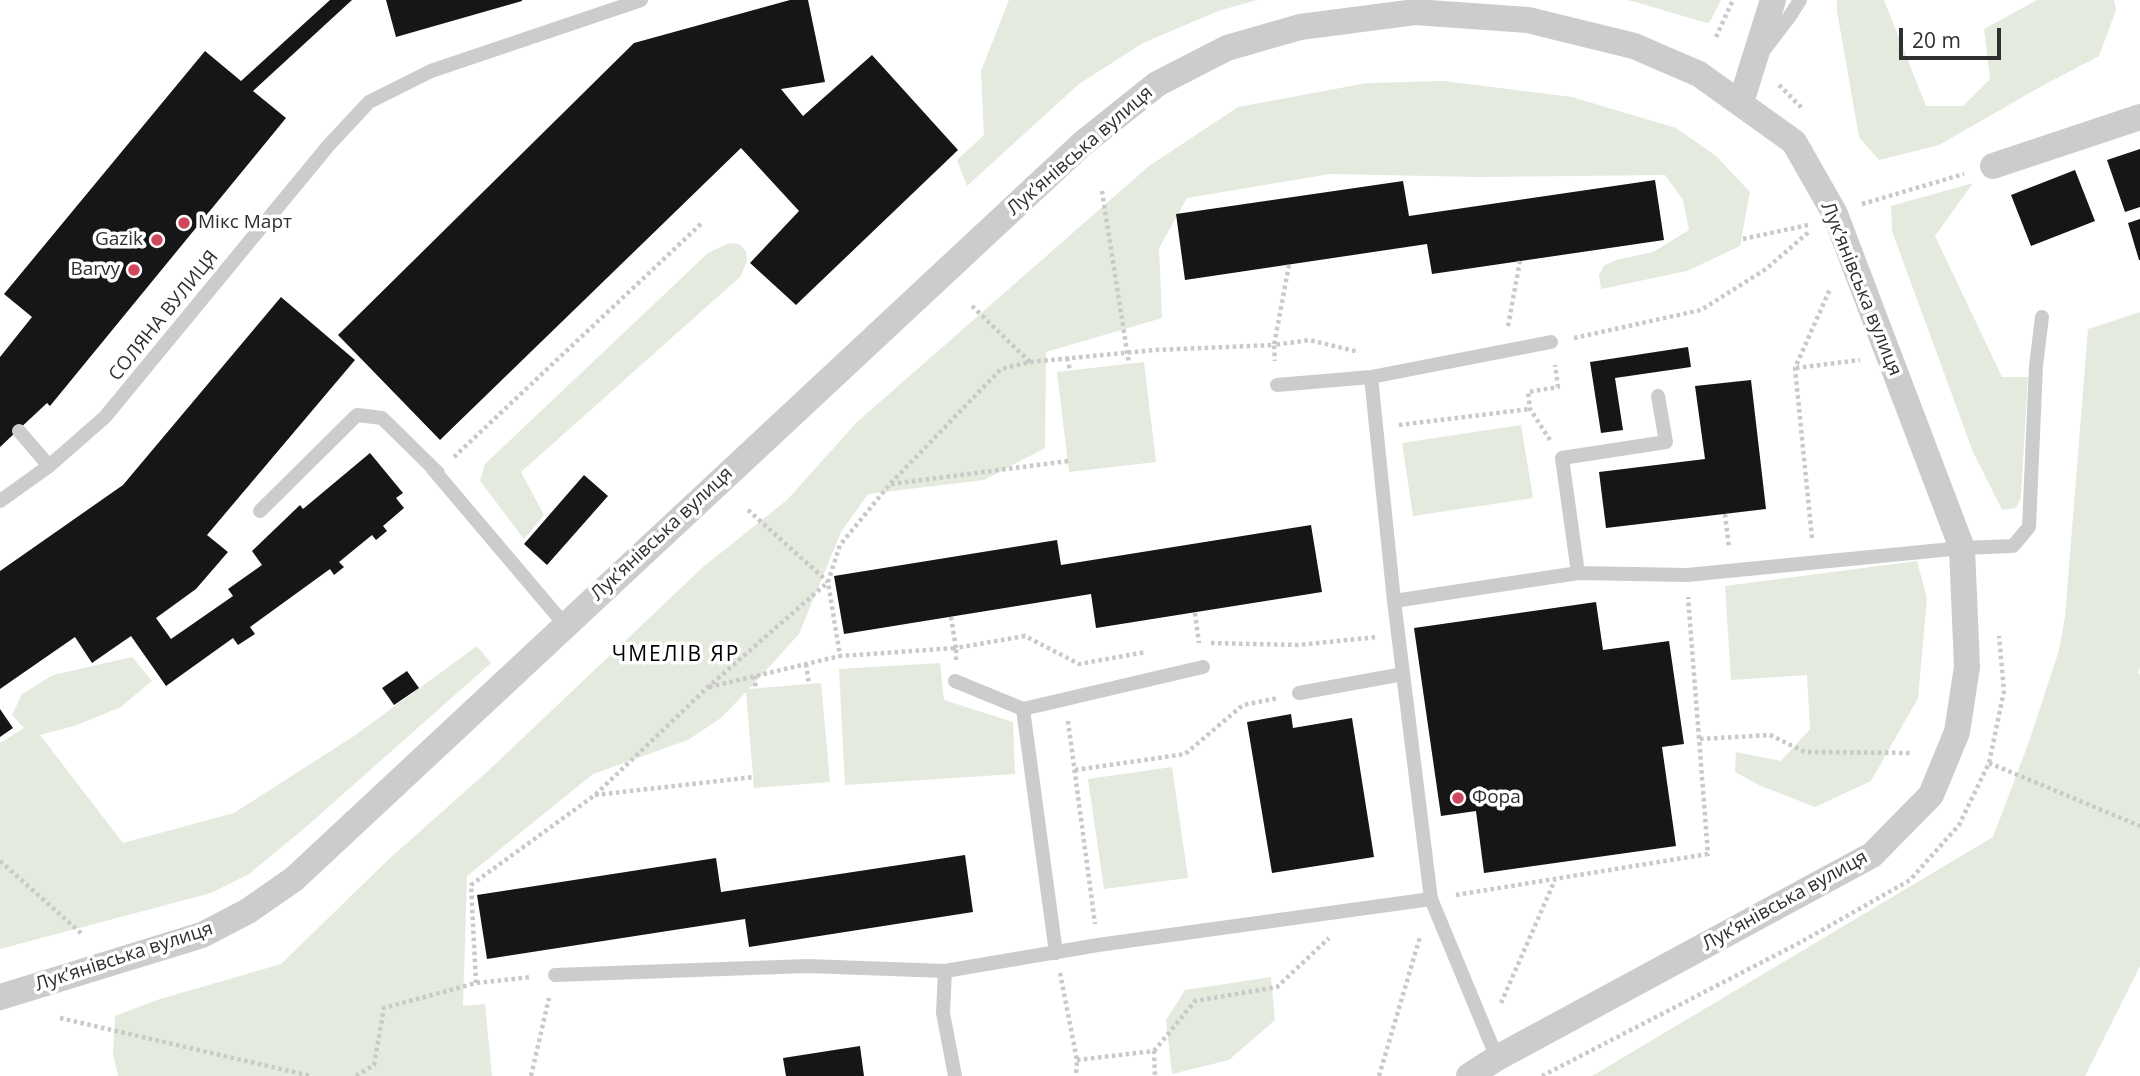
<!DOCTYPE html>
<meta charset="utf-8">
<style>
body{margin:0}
#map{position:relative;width:2140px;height:1076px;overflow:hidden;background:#fff;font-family:"Open Sans",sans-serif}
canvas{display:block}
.scale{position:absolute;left:1899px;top:28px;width:102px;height:32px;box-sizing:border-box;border:4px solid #2f2f2f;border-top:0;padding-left:9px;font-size:21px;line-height:24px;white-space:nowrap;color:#2f2f2f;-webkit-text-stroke:5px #fff;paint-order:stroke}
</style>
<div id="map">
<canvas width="2140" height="1076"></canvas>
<div class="scale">20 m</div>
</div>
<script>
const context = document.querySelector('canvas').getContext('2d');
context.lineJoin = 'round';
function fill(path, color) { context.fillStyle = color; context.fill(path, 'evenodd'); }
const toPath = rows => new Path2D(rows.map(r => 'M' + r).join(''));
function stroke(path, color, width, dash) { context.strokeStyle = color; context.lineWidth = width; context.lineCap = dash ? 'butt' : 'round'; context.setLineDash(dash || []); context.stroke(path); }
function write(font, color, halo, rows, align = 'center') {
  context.font = font + ' "Open Sans",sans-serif'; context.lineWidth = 7; context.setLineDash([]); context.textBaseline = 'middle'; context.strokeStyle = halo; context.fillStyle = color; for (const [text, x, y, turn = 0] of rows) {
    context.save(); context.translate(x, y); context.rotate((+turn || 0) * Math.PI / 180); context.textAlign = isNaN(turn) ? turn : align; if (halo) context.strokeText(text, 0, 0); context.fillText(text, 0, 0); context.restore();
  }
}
const green = toPath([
 [1009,0,1257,0,1218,11,1143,43,1079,84,967,186,957,160,984,135,981,71],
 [1628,0,1721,0,1710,22,1707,23],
 [1837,0,1884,0,1926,106,1963,106,1990,79,1984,29,2037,0,2114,0,2116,10,2099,56,2040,87,1939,145,1879,160,1859,137,1837,11],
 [1444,81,1572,97,1676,128,1716,156,1750,192,1740,246,1687,271,1601,289,1599,275,1604,266,1616,260,1653,252,1689,230,1683,200,1665,175,1480,177,1330,174,1187,198,1159,248,1162,318,1046,352,1045,448,984,480,868,494,841,532,799,634,749,689,821,683,830,782,754,788,746,692,721,718,688,740,593,774,467,876,463,1006,485,1004,492,1076,118,1076,113,1054,115,1016,157,1000,281,964,389,859,489,770,703,567,787,500,857,422,1149,166,1238,107,1367,83],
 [1973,183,1935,236,2002,377,2028,377,2021,497,2016,508,2002,510,1973,452,1892,231,1891,206],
 [729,243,739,244,746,251,747,261,740,277,521,472,544,515,524,539,480,481,485,464,708,253],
 [2140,312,2140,668,2138,672,2140,675,2140,966,2085,1076,1592,1076,1993,837,2030,739,2059,650,2065,617,2088,329],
 [1144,362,1156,462,1069,472,1057,372],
 [1521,425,1533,498,1413,516,1402,443],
 [1917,561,1927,598,1918,698,1871,781,1815,807,1761,786,1735,772,1736,752,1781,761,1810,729,1807,675,1731,680,1725,586],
 [477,646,491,663,307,826,249,874,211,893,0,949,0,743,24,728,12,715,22,694,53,675,132,657,152,681,121,707,77,725,40,735,123,843,234,813,354,736],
 [940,663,944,700,1013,722,1015,774,845,785,839,669],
 [1172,767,1188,878,1104,889,1088,779],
 [1271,977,1275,1020,1229,1060,1172,1074,1166,1020,1185,990]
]);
const building = toPath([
 [330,0,352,0,253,91,286,118,50,406,47,403,0,447,0,357,32,317,4,294,205,51,241,81],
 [386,0,522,0,522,1,396,37],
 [790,0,808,0,825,82,781,89,803,116,872,55,958,150,796,305,750,263,799,211,741,148,440,440,338,335,634,43],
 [2140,149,2140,207,2125,212,2107,160],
 [2075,170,2095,221,2031,246,2011,195],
 [1655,180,1664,240,1432,274,1427,244,1185,280,1176,214,1403,181,1409,216],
 [2140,219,2140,260,2139,260,2128,223],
 [281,297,355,360,207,535,228,552,196,589,156,618,171,639,233,596,228,589,262,565,252,551,300,505,303,509,370,453,403,493,396,498,404,508,383,526,387,531,376,540,372,535,339,562,344,567,334,575,330,569,250,627,255,634,238,645,233,638,166,686,131,636,92,663,75,637,0,689,0,571,123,485],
 [1688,347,1691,367,1615,378,1623,430,1601,433,1590,362],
 [1751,380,1766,509,1606,528,1599,472,1705,459,1695,386],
 [584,475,608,496,547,565,524,544],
 [1311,525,1322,592,1096,628,1091,594,844,634,834,576,1057,540,1061,565],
 [1596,602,1603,650,1669,641,1684,744,1662,747,1676,846,1484,873,1476,811,1441,816,1414,628],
 [407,671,419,688,394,705,382,688],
 [0,709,13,728,0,737],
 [1291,714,1293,728,1352,718,1374,857,1272,873,1247,722],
 [965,855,973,912,749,947,745,919,487,959,477,895,716,858,721,892],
 [860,1046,864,1076,786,1076,783,1058]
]);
const path = toPath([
 [1716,37,1733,0],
 [1779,85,1802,108],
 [1102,191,1129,364],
 [1862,204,1964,174],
 [1743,239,1808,225],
 [1289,265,1274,345,1309,340,1359,352],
 [972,306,1030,362],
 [1508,326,1520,261],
 [1574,338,1701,310,1766,269,1810,231],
 [1067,358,1070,370],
 [1796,368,1860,360],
 [1399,425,1530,409],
 [1550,440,1530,409,1528,392,1558,387,1555,365],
 [454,457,703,222],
 [891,484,1068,461],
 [748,510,828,582],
 [1725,514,1729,548],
 [1812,538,1795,368,1830,289],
 [1195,613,1199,643],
 [951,617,956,648,1025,636,1079,664,1146,652],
 [1211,643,1298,645,1377,637],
 [956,660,956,648,840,656,828,582,840,545,890,484,1001,369,1030,362,1155,350,1274,345,1275,361],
 [806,664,809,684],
 [754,676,756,689],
 [709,687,840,656],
 [1068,721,1095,924],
 [1700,739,1770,735,1805,752,1910,753],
 [1989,763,2140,826],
 [1075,770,1185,754,1243,705,1278,698],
 [595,795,754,777],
 [0,861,82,934],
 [1456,895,1708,854,1688,597],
 [1060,973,1077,1060,1076,1076],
 [476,983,471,885,595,795,708,687,827,583],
 [1501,1003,1555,880],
 [60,1018,311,1076],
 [1154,1051,1195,1001,1277,987,1329,938],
 [1077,1060,1154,1051,1155,1076],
 [356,1076,374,1065,384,1008,476,983,532,977],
 [531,1076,549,998],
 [1379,1076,1420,937],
 [1542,1076,1801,942,1910,880,1959,825,1989,763,2004,691,1999,636]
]);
const service = toPath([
 [1764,50,1790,16,1800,0],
 [1371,377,1394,601,1431,899,1497,1058],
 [1277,385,1371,377,1551,342],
 [19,431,49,466],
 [0,501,49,466,105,417,328,146,369,102,431,71,641,0],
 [260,511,357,415,382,418,438,473,432,468,565,625],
 [1578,573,1562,458,1666,442,1658,396],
 [1394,601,1578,573,1687,575,1962,548,2013,546,2029,527,2036,366,2042,317],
 [955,681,1023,709,1203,667],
 [1299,693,1403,674],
 [1023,709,1056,953],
 [945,971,943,1013,955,1076],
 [555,975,808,966,945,971,1098,945,1431,899]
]);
const minor = toPath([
 [1741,102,1773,0],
 [1993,166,2140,117],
 [0,997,202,935,248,911,294,879,1082,144,1157,84,1227,48,1300,27,1415,12,1528,20,1634,46,1699,74,1794,142,1835,214,1962,548,1967,667,1957,732,1931,795,1872,855,1497,1058,1469,1076]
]);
const markers = [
 [184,223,7,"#cf485b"],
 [157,240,7,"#cf485b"],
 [134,270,7,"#cf485b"],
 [1458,798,7,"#cf485b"]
];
const streetNames = [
 ["Лукʼянівська вулиця",1080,151,-41],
 ["Лукʼянівська вулиця",1861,289,68],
 ["СОЛЯНА ВУЛИЦЯ",164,316,-51],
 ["Лукʼянівська вулиця",662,534,-43],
 ["Лукʼянівська вулиця",1785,901,-29],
 ["Лукʼянівська вулиця",124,957,-18]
];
const poiNames = [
 ["Мікс Март",198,223],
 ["Gazik",143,240,"right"],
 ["Barvy",120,270,"right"],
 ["Фора",1472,798]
];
const neighbourhoodNames = [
 ["ЧМЕЛІВ ЯР",676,655]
];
fill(green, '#e5eade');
fill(building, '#161616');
stroke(path, '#c9c9c9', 4.5, [3.5, 3.5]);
stroke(service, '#ccc', 14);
stroke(minor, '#ccc', 26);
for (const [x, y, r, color] of markers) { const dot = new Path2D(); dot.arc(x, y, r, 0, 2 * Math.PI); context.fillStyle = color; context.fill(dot); stroke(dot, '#fff', 2.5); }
write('19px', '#2f2f2f', '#fff', streetNames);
write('19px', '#2f2f2f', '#fff', poiNames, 'left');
context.letterSpacing = '2px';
write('21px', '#000', '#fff', neighbourhoodNames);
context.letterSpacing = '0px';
</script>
